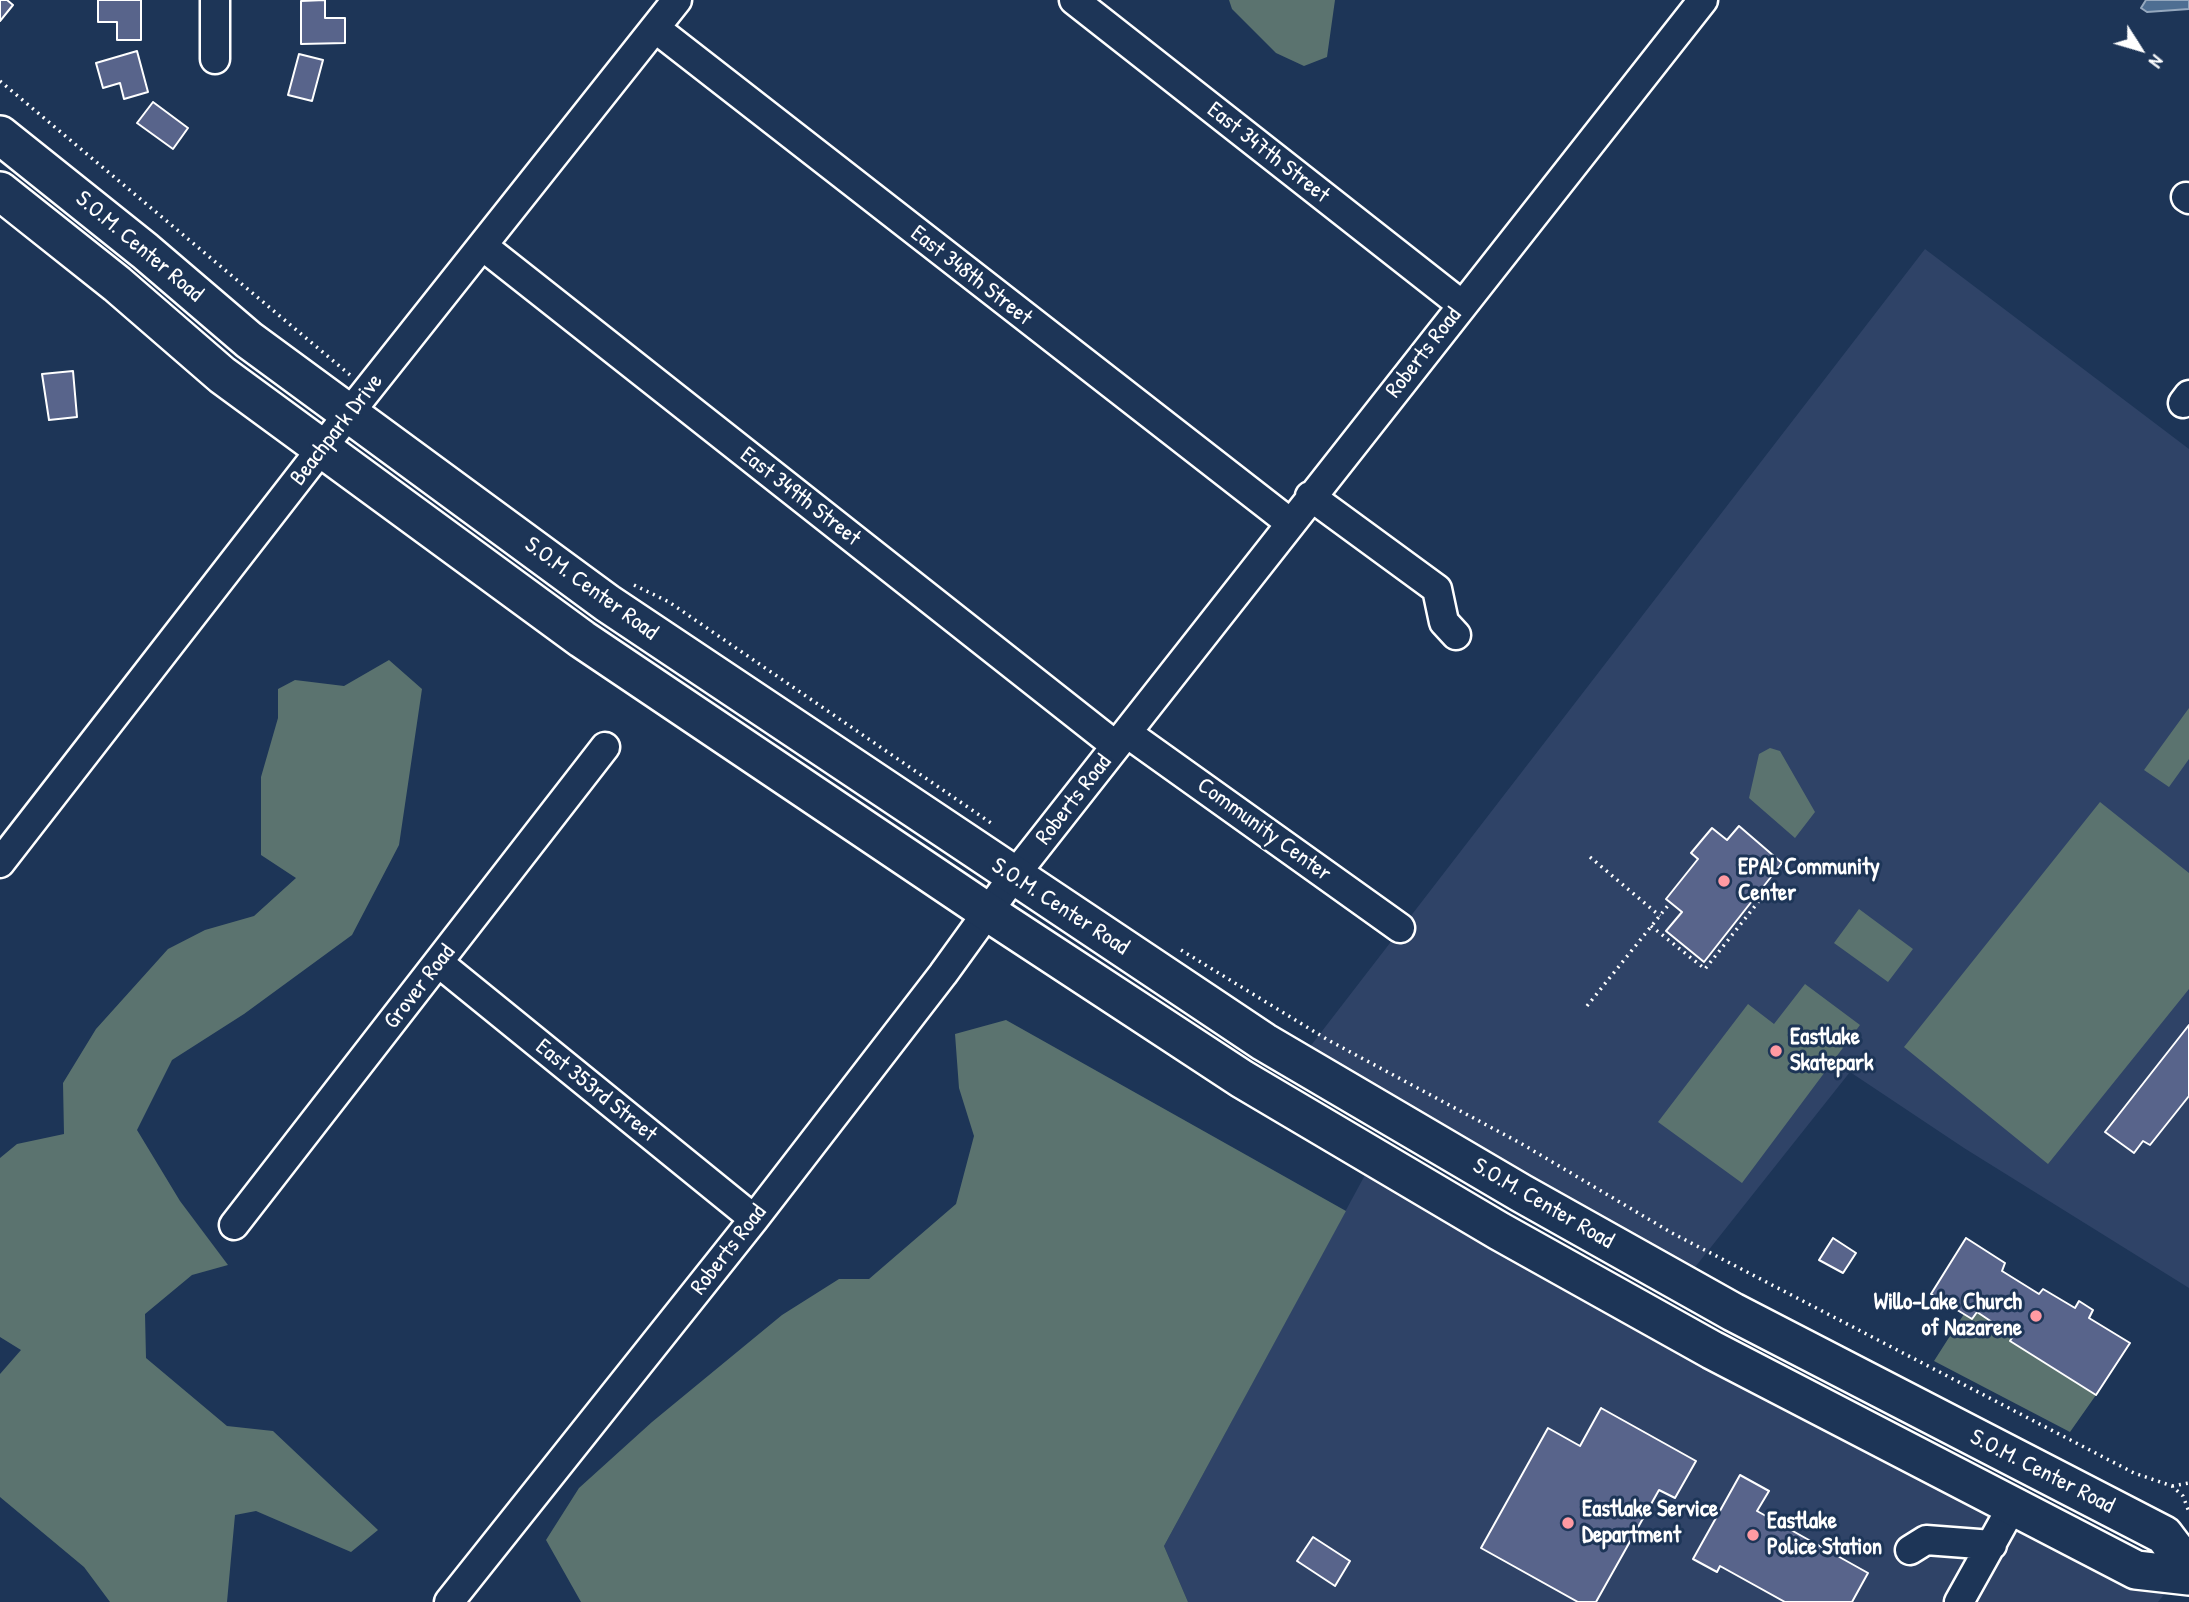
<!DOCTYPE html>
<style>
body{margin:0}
#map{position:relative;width:2189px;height:1602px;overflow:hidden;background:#1d3557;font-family:"Patrick Hand",sans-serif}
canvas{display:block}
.north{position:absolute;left:2105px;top:14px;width:70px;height:70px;-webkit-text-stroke:5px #1d3557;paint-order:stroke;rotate:127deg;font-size:19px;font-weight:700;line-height:28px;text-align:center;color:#fff}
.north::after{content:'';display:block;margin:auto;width:24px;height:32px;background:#fff;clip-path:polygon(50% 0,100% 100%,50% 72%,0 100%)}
</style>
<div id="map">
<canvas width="2189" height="1602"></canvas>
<div class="north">N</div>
</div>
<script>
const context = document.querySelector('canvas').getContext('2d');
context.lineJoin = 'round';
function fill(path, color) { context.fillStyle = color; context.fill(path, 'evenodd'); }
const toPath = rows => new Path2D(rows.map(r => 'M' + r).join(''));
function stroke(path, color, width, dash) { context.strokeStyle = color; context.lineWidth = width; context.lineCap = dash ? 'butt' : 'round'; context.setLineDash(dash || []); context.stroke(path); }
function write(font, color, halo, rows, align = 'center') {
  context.font = font + ' "Patrick Hand",sans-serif'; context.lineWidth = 6; context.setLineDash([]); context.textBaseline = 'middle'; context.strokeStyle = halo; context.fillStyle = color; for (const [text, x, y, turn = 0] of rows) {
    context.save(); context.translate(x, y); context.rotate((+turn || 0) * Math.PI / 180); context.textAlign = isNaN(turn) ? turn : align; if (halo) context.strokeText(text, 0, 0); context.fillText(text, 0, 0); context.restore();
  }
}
const built = toPath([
 [1925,249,2189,449,2189,1288,1964,1148,1850,1072,1692,1271,1309,1048],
 [1365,1175,1921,1471,2166,1592,2158,1602,1188,1602,1164,1546]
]);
const green = toPath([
 [1229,0,1335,0,1327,57,1304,66,1276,53,1232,9],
 [389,660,422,689,399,845,352,935,244,1014,172,1060,137,1130,180,1201,228,1265,192,1275,145,1314,146,1358,227,1426,273,1431,378,1530,351,1552,256,1511,235,1515,227,1602,110,1602,84,1567,0,1497,0,1374,21,1350,0,1337,0,1158,17,1144,64,1134,63,1083,96,1029,168,949,205,930,254,916,296,878,261,855,261,777,278,718,278,689,295,680,344,686],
 [2189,708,2189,759,2169,787,2144,770],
 [1770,748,1780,751,1815,812,1795,838,1749,798,1759,754],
 [2100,802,2189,873,2189,989,2048,1164,1904,1047],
 [1859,909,1913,949,1888,982,1834,943],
 [1805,984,1860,1025,1742,1183,1658,1122,1748,1004,1774,1024],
 [1006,1020,1346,1211,1164,1546,1188,1602,581,1602,546,1540,579,1488,652,1422,782,1315,839,1279,869,1279,956,1204,974,1136,959,1088,955,1034],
 [1977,1312,2013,1336,2011,1341,2096,1395,2070,1432,1934,1361,1964,1314,1972,1319]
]);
const water = toPath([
 [2146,0,2189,0,2189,9,2147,12,2141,8,2146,0]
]);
const building = toPath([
 [0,0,7,0,13,5,0,21,0,0],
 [98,0,141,0,141,40,117,40,117,22,98,22,98,0],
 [325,0,325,18,345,18,345,43,301,44,301,1,325,0],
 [137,51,148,92,124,99,120,83,103,88,96,63,137,51],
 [299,54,323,60,312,101,288,95,299,54],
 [153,102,188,128,173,149,137,123,153,102],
 [73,371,77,417,49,420,42,374,73,371],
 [1739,826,1782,863,1704,962,1666,931,1682,912,1666,899,1698,859,1691,853,1712,828,1727,840,1739,826],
 [2189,1025,2189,1096,2150,1145,2143,1141,2134,1153,2105,1132,2189,1025],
 [1833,1238,1856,1253,1843,1273,1819,1260,1833,1238],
 [1966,1238,2005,1263,2002,1271,2039,1294,2043,1289,2075,1308,2079,1301,2093,1310,2089,1318,2130,1343,2096,1395,2010,1341,2013,1336,1977,1312,1972,1319,1931,1294,1966,1238],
 [1601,1408,1696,1461,1675,1498,1659,1490,1596,1602,1578,1602,1481,1548,1548,1428,1580,1446,1601,1408],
 [1740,1475,1769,1491,1757,1511,1868,1573,1852,1602,1785,1602,1720,1566,1717,1572,1693,1559,1740,1475],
 [1313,1537,1350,1561,1335,1586,1297,1561,1313,1537]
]);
const path = toPath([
 [0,81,350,375],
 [634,585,669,602,991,823],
 [1590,857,1660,916],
 [1651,926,1705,969,1771,886],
 [1181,950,1328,1040,1522,1144,1672,1233,2134,1473,2172,1486,2183,1496,2189,1512],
 [1587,1006,1670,903],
 [2172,1486,2189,1483]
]);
const minor = toPath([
 [1074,0,1462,305],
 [655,28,1289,522],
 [215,59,215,0],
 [2186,197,2189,199],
 [484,247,1116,746],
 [2183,403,2189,395],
 [1310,496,1437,589,1444,622,1456,635],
 [1127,733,1400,928],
 [0,863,350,412,677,0],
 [439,963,754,1219],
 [234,1225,605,747],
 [1910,1550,1926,1540,1992,1545],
 [449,1602,754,1219,943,974,1013,877,1703,0],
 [1959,1602,2012,1507]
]);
const major = toPath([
 [0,135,145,251,249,340,607,603,1264,1042,1521,1193,1733,1312,2164,1535,2189,1568],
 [0,191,117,284,222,375,582,639,989,913,1242,1079,1499,1231,1712,1350,2136,1570,2189,1576]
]);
const markers = [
 [1724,881,7,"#ff9aa2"],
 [1776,1051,7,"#ff9aa2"],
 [2036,1316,7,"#ff9aa2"],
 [1568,1523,7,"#ff9aa2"],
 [1753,1535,7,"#ff9aa2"]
];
const streetNames = [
 ["East 347th Street",1268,153,38],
 ["S.O.M. Center Road",139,247,40],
 ["East 348th Street",971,276,38],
 ["Roberts Road",1424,353,-52],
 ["Beachpark Drive",337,430,-52],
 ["East 349th Street",800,497,38],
 ["S.O.M. Center Road",591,589,36],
 ["Roberts Road",1074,800,-52],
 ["Community Center",1264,830,36],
 ["S.O.M. Center Road",1060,907,33],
 ["Grover Road",420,987,-52],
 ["East 353rd Street",596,1091,39],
 ["S.O.M. Center Road",1543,1204,30],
 ["Roberts Road",729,1250,-52],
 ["S.O.M. Center Road",2042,1472,27]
];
const poiNames = [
 ["EPAL Community",1738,868],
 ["Center",1738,894],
 ["Eastlake",1790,1038],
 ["Skatepark",1790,1064],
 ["Willo-Lake Church",2022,1303,"right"],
 ["of Nazarene",2022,1329,"right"],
 ["Eastlake Service",1582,1510],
 ["Department",1582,1536],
 ["Eastlake",1767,1522],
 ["Police Station",1767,1548]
];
fill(built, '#2f4367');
fill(green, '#5b736f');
fill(water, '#4e6e92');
stroke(water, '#95a8be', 2);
fill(building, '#58648b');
stroke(building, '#fff', 2);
stroke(minor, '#fff', 33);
stroke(major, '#fff', 42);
stroke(path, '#fff', 3.5, [2, 5]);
stroke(minor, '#1d3557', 28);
stroke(major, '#1d3557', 37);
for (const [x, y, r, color] of markers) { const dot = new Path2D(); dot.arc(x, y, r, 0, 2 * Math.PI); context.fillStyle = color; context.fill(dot); stroke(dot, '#1d3557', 2.5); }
write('23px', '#fff', '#1d3557', streetNames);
write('bold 23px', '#fff', '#1d3557', poiNames, 'left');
</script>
